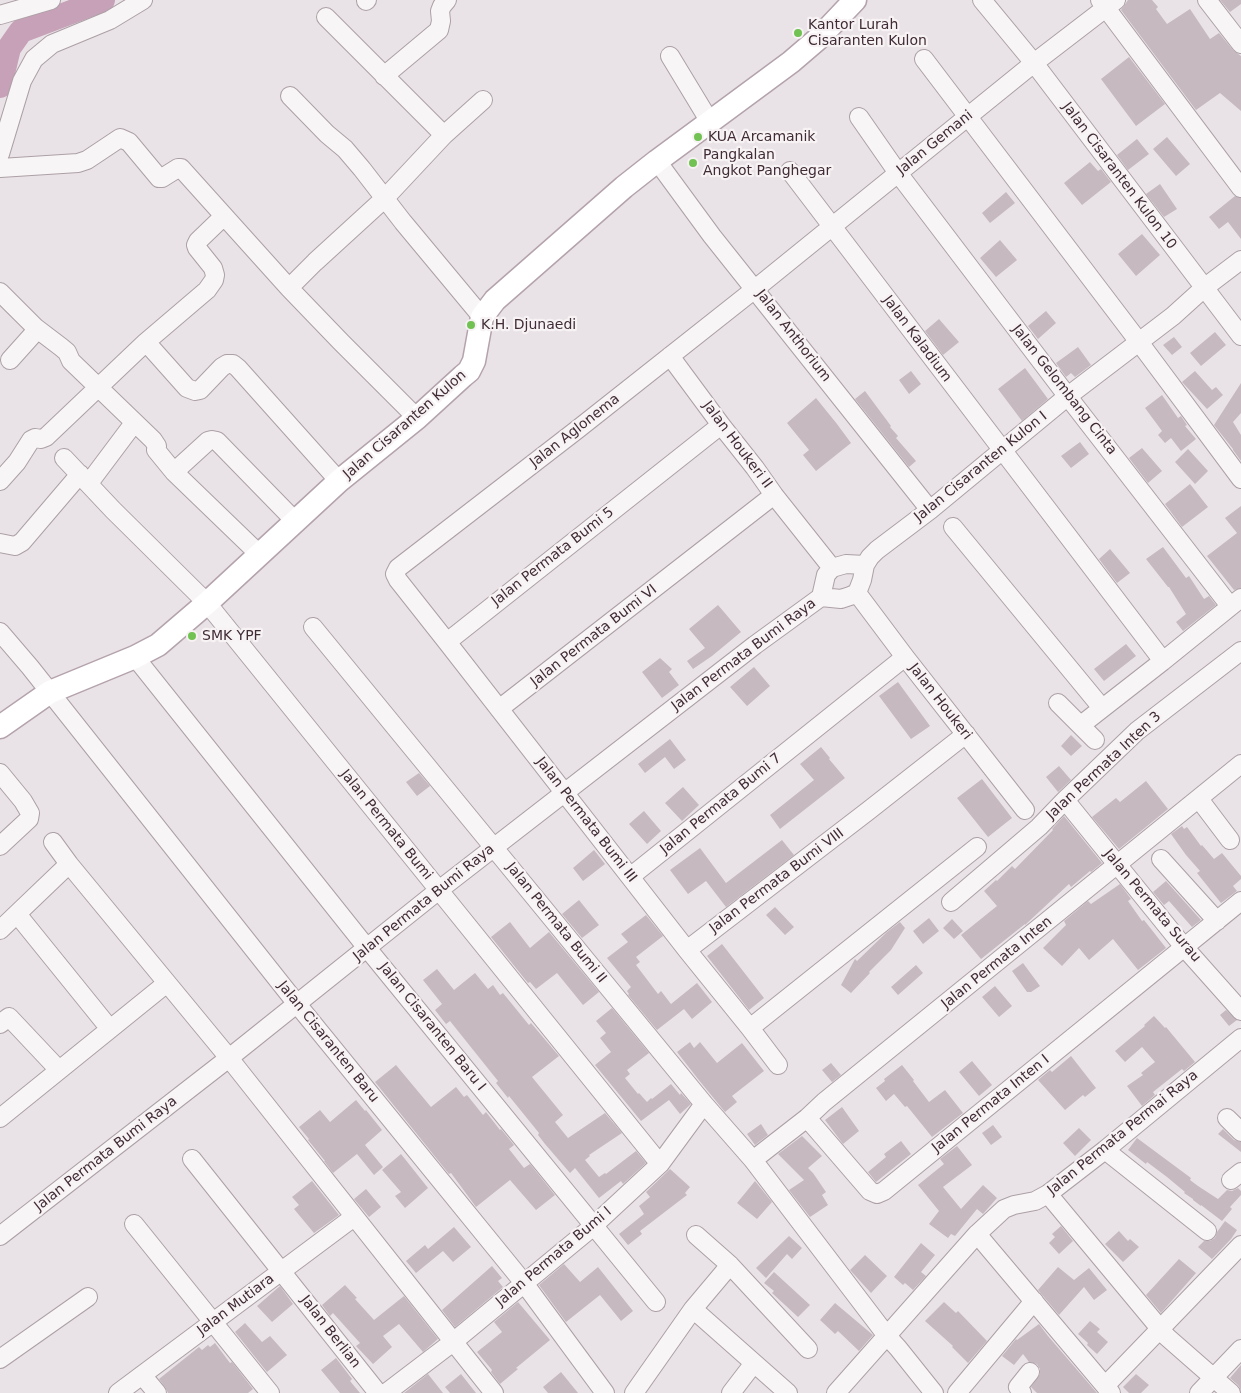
<!DOCTYPE html>
<style>
body{margin:0}
canvas{display:block;background:#e9e2e6}
</style>
<canvas width="1241" height="1393"></canvas>
<script>
const context = document.querySelector('canvas').getContext('2d');
context.lineJoin = 'round';
const toPath = rows => new Path2D(rows.map(r => 'M' + r).join(''));
function stroke(path, color, width, dash) { context.strokeStyle = color; context.lineWidth = width; context.lineCap = dash ? 'butt' : 'round'; context.setLineDash(dash || []); context.stroke(path); }
function fill(path, color) { context.fillStyle = color; context.fill(path, 'evenodd'); }
function write(font, color, halo, rows, align = 'center') {
  context.font = font + ' "DejaVu Sans",sans-serif'; context.lineWidth = 4.5; context.setLineDash([]); context.textBaseline = 'middle'; context.strokeStyle = halo; context.fillStyle = color; for (const [text, x, y, turn = 0] of rows) {
    context.save(); context.translate(x, y); context.rotate((+turn || 0) * Math.PI / 180); context.textAlign = isNaN(turn) ? turn : align; if (halo) context.strokeText(text, 0, 0); context.fillText(text, 0, 0); context.restore();
  }
}
const river = toPath([
 [0,86,9,48,21,31,103,0]
]);
const building = toPath([
 [1128,0,1152,0,1158,7,1156,9,1167,24,1190,9,1210,39,1219,33,1233,50,1241,56,1241,111,1220,93,1196,110,1121,10],
 [1220,0,1241,0,1241,4,1230,12],
 [1129,57,1165,104,1136,126,1101,79],
 [1167,137,1190,164,1176,176,1153,149],
 [1137,139,1149,154,1128,170,1117,155],
 [1090,162,1098,171,1101,169,1111,182,1082,205,1064,183],
 [1160,184,1177,209,1164,217,1146,194],
 [1006,192,1015,203,990,223,982,213],
 [1235,196,1241,198,1241,239,1228,222,1219,229,1209,217],
 [1142,234,1160,255,1136,276,1118,254],
 [1000,240,1017,260,996,277,980,258],
 [1046,311,1056,323,1038,339,1028,326],
 [939,319,959,342,943,355,925,331],
 [1215,332,1226,345,1201,366,1190,353],
 [1174,337,1182,347,1172,355,1163,345],
 [1078,347,1091,365,1075,377,1071,373,1066,377,1056,363],
 [1025,368,1048,399,1022,421,998,389],
 [911,371,921,384,909,394,899,380],
 [1195,371,1212,390,1216,387,1223,395,1207,409,1182,382],
 [1241,383,1241,413,1233,422,1241,435,1241,461,1233,450,1233,449,1214,425],
 [865,391,891,426,890,427,898,436,896,438,916,461,909,467,855,399],
 [1162,395,1178,418,1181,416,1187,425,1185,426,1196,439,1181,451,1171,438,1165,443,1158,435,1162,431,1145,408],
 [816,398,837,424,851,443,816,471,803,455,809,450,787,423],
 [1080,442,1089,454,1071,468,1061,456],
 [1142,448,1162,471,1148,483,1129,458],
 [1188,449,1208,471,1195,484,1175,462],
 [1190,484,1208,507,1182,527,1165,504],
 [1241,506,1241,588,1234,590,1207,556,1237,533,1225,518],
 [1163,547,1186,578,1189,576,1204,599,1209,596,1216,605,1183,631,1176,622,1186,614,1169,587,1168,587,1146,559],
 [1110,549,1130,573,1117,583,1099,559],
 [718,605,741,632,712,656,693,669,687,661,705,648,689,629],
 [1126,644,1136,656,1104,681,1094,669],
 [660,658,672,669,669,672,679,685,662,698,642,672],
 [754,667,770,686,747,706,730,687],
 [898,682,930,726,911,739,879,696],
 [1071,735,1082,746,1071,756,1061,746],
 [670,739,686,760,674,769,665,757,645,773,638,764],
 [821,747,830,758,829,759,845,778,780,829,770,815,814,780,800,764],
 [1059,766,1071,780,1058,792,1046,777],
 [419,773,430,786,417,796,406,782],
 [982,779,1012,818,988,837,957,798],
 [1146,781,1168,809,1119,849,1092,817,1116,798,1120,802],
 [683,787,699,805,682,821,665,803],
 [644,811,661,831,647,844,629,824],
 [1064,816,1102,863,1091,872,1090,871,1071,887,1069,884,1025,925,1025,924,981,959,961,935,997,906,984,891,996,880,997,881,1012,866,1015,869,1053,830,1052,829],
 [1182,826,1184,829,1187,827,1201,846,1202,845,1214,859,1222,853,1241,876,1241,879,1233,886,1237,891,1221,903,1197,873,1200,871,1186,855,1171,834],
 [782,840,794,855,726,907,706,881,688,894,670,870,700,848,726,883],
 [594,850,605,864,583,881,573,868],
 [1166,881,1201,920,1192,927,1169,901,1164,905,1153,892],
 [1120,884,1131,899,1128,901,1142,921,1144,920,1166,948,1138,970,1113,939,1089,960,1079,948,1062,966,1043,948,1066,925,1064,921,1088,901,1091,904],
 [579,900,599,925,582,938,562,914],
 [775,907,794,927,785,935,766,915],
 [646,915,663,936,636,957,640,962,636,965,658,994,661,991,671,1004,697,983,712,1002,692,1019,684,1009,657,1030,628,995,629,994,627,991,631,987,607,958,628,942,621,934],
 [929,918,939,931,923,944,913,931],
 [952,919,963,931,954,939,943,928],
 [510,922,530,948,549,932,599,992,583,1005,557,973,536,989,530,982,528,983,491,937],
 [900,922,905,928,891,950,869,972,870,973,851,993,841,985,855,959,857,961,887,932],
 [722,944,764,998,749,1010,707,956],
 [1023,963,1040,986,1031,992,1027,992,1012,971],
 [916,965,923,973,898,995,891,987],
 [437,969,454,990,475,973,488,989,493,985,500,995,503,993,529,1025,531,1023,559,1056,532,1077,563,1115,555,1122,568,1138,605,1113,622,1133,589,1155,590,1156,585,1160,599,1177,605,1173,606,1174,636,1151,646,1163,623,1184,621,1181,599,1198,575,1168,570,1173,545,1144,538,1135,539,1133,509,1096,508,1098,496,1083,498,1081,450,1021,446,1024,435,1010,442,1004,423,980],
 [995,986,1012,1006,999,1017,982,997],
 [612,1008,649,1053,627,1070,630,1074,625,1078,638,1094,639,1093,647,1102,651,1098,652,1099,671,1084,680,1095,681,1093,691,1104,680,1114,669,1100,641,1121,595,1065,611,1052,600,1038,606,1033,596,1021],
 [1226,1010,1237,1020,1229,1026,1220,1015],
 [1154,1016,1165,1028,1166,1027,1195,1062,1184,1071,1182,1069,1153,1092,1155,1095,1142,1106,1127,1086,1143,1075,1141,1073,1155,1062,1142,1047,1125,1062,1115,1051,1145,1026,1144,1025],
 [690,1042,694,1048,700,1042,717,1063,742,1043,764,1071,732,1096,737,1102,725,1112,698,1079,677,1052],
 [1071,1056,1096,1088,1085,1097,1083,1095,1065,1110,1038,1080,1050,1070,1052,1072],
 [972,1061,992,1085,979,1096,959,1072],
 [831,1063,841,1075,832,1082,822,1070],
 [396,1065,431,1107,456,1087,464,1097,467,1095,483,1115,486,1112,500,1130,501,1129,514,1145,509,1149,524,1168,530,1164,555,1195,536,1210,510,1180,476,1207,451,1173,449,1174,375,1082],
 [902,1065,914,1080,913,1081,929,1102,945,1090,963,1113,932,1137,907,1106,905,1107,894,1094,886,1101,876,1088,885,1081,884,1079],
 [356,1100,365,1111,366,1110,382,1130,365,1145,383,1167,374,1175,357,1154,333,1173,324,1161,325,1161,308,1140,309,1139,299,1127,320,1110,330,1122],
 [842,1107,859,1131,843,1144,825,1120],
 [761,1124,768,1135,755,1145,747,1134],
 [993,1125,1002,1137,991,1145,982,1133],
 [1079,1128,1091,1140,1075,1156,1063,1143],
 [1223,1129,1234,1140,1241,1142,1241,1152,1218,1134],
 [802,1136,822,1156,808,1168,813,1173,826,1192,822,1195,828,1205,810,1217,789,1190,804,1180,778,1154],
 [1137,1138,1191,1178,1190,1180,1198,1186,1218,1199,1227,1190,1232,1191,1238,1188,1241,1191,1241,1195,1230,1207,1232,1209,1222,1221,1201,1205,1201,1206,1193,1200,1193,1199,1184,1193,1185,1192,1167,1177,1147,1162,1146,1164,1128,1150],
 [901,1141,911,1154,876,1182,868,1172,886,1157,884,1154],
 [957,1146,972,1165,943,1187,961,1209,983,1185,997,1198,983,1214,977,1209,955,1236,951,1234,948,1238,929,1224,939,1211,918,1185,944,1164,940,1159],
 [401,1154,428,1188,405,1208,395,1196,401,1192,382,1170],
 [670,1169,690,1187,685,1193,687,1195,640,1231,642,1234,628,1245,619,1234,644,1214,639,1206,650,1197,646,1192],
 [312,1181,339,1215,314,1233,294,1209,299,1205,292,1197],
 [755,1181,772,1202,757,1219,737,1203],
 [366,1189,381,1207,369,1217,354,1199],
 [1225,1221,1237,1230,1231,1239,1212,1259,1198,1247,1204,1241,1210,1241,1215,1238,1217,1232],
 [1061,1226,1073,1241,1059,1254,1049,1243,1055,1237,1052,1234],
 [454,1227,471,1247,453,1262,443,1251,416,1273,406,1261,425,1245,428,1249],
 [1119,1231,1128,1241,1130,1239,1139,1247,1123,1262,1105,1244],
 [789,1236,802,1248,792,1259,787,1254,766,1278,756,1268],
 [921,1243,935,1255,921,1272,926,1276,913,1290,905,1283,903,1285,894,1277],
 [865,1255,887,1276,871,1293,850,1270],
 [1179,1259,1196,1273,1161,1313,1146,1295],
 [564,1264,580,1282,598,1267,633,1311,621,1321,600,1295,566,1322,539,1285],
 [492,1266,502,1278,498,1281,503,1287,455,1327,442,1310],
 [1058,1267,1074,1280,1089,1268,1107,1290,1094,1300,1084,1287,1059,1315,1038,1290],
 [774,1272,810,1305,798,1317,772,1293,774,1291,764,1283],
 [345,1285,357,1298,355,1299,374,1320,404,1296,438,1339,423,1352,399,1324,383,1336,392,1347,373,1364,356,1346,360,1343,333,1313,330,1316,322,1305],
 [280,1286,293,1304,272,1322,257,1306],
 [518,1302,550,1340,516,1368,518,1369,500,1384,491,1372,492,1370,477,1352,502,1332,494,1322],
 [944,1302,956,1313,958,1311,987,1341,968,1363,952,1347,953,1346,925,1321],
 [835,1303,873,1335,859,1351,838,1331,835,1334,820,1320],
 [1090,1321,1100,1329,1097,1332,1108,1342,1097,1354,1087,1345,1088,1343,1078,1334],
 [245,1323,262,1342,270,1336,287,1355,267,1372,235,1332],
 [1039,1324,1048,1336,1097,1393,1037,1393,1031,1387,1040,1374,1040,1369,1037,1364,1029,1362,1023,1354,1014,1365,1002,1356,1016,1339,1017,1340],
 [215,1343,230,1363,232,1362,253,1389,248,1393,168,1393,165,1387,159,1379,199,1347,202,1350,208,1345,210,1347],
 [336,1358,352,1379,350,1381,360,1393,340,1393,321,1370],
 [1241,1365,1241,1390,1238,1385,1230,1378],
 [561,1372,578,1393,548,1393,543,1387],
 [428,1374,443,1393,404,1393],
 [461,1374,476,1393,450,1393,445,1387],
 [1136,1374,1149,1385,1141,1393,1129,1393,1123,1387]
]);
const minor = toPath([
 [982,0,1034,63,1241,336],
 [1100,0,1241,188],
 [1207,0,1241,44],
 [366,1,367,0],
 [0,15,51,0],
 [670,56,710,122],
 [924,59,1139,342,1241,479],
 [384,76,439,30,441,21,440,11,442,6,447,0],
 [290,96,327,134,345,149,362,169,403,222,482,317],
 [859,117,898,173,1062,389,1230,606],
 [444,135,483,100],
 [0,154,22,81,34,59,52,44,110,20,143,0],
 [657,161,712,236,930,510],
 [0,168,78,163,87,160,120,138,129,142,159,178,162,178,178,168,181,168,289,288,341,342,417,418],
 [790,171,1163,661,1241,598],
 [224,216,198,241,196,245,197,248,213,268,215,275,214,280,207,290,146,342,187,388,195,391,200,390,222,367,227,364,233,364,238,368,339,481],
 [289,288,315,262,385,198,444,135,326,17],
 [0,292,36,328,36,331,10,360],
 [36,328,61,347,67,352,71,361,153,440,157,446,156,450,174,472,259,554],
 [670,356,721,425,755,468,774,495,832,568,826,575,821,597],
 [64,458,113,510,207,603,660,1164],
 [174,472,208,441,212,440,217,441,295,521],
 [0,481,17,462,31,440,35,438,41,439,46,437,146,342],
 [89,483,134,423],
 [953,527,1102,708],
 [0,543,15,546,22,542,80,474],
 [832,568,846,564,865,565],
 [857,593,862,580,865,565,870,557,877,550,930,510,1068,396,1173,316,1204,288,1241,260],
 [857,593,905,657,1025,810],
 [313,627,704,1104,753,1160,887,1336,898,1348,934,1393],
 [0,632,30,667,297,1004,524,1283,605,1393],
 [447,642,721,425],
 [135,657,367,948,656,1302],
 [1058,703,1095,740],
 [499,709,774,495],
 [1081,725,1163,661],
 [0,773,23,801,30,813,29,819,0,846],
 [1199,799,1230,840],
 [1065,800,1184,947,1241,1011],
 [53,842,69,864],
 [1161,859,1217,921],
 [630,877,905,657],
 [951,902,1039,827,1065,800,1137,731,1241,651],
 [17,914,110,1029],
 [0,930,69,864,229,1058,494,1393],
 [687,950,868,811,966,734],
 [0,1024,9,1017,59,1070],
 [750,1028,977,847],
 [778,1065,750,1028,687,950,447,642,398,580,395,574,398,568,578,429,755,289,1034,63,1116,0],
 [0,1118,167,983],
 [807,1118,870,1191,877,1194,884,1191,1241,901],
 [1227,1118,1241,1132],
 [1105,1150,1207,1231],
 [192,1159,378,1393],
 [753,1160,807,1118,824,1102,1241,764],
 [1231,1180,1241,1172],
 [1048,1194,1167,1337,1231,1393],
 [134,1224,270,1393],
 [977,1234,1111,1393],
 [696,1235,730,1265],
 [0,1236,229,1058,439,890,755,645,821,597,841,599,850,596,857,593],
 [693,1309,788,1393],
 [0,1359,88,1297],
 [142,1375,157,1393],
 [1105,1386,1241,1245],
 [118,1393,354,1217],
 [386,1393,453,1342,590,1229,660,1164,704,1104],
 [634,1393,693,1309,730,1265,808,1349],
 [731,1393,754,1363],
 [836,1393,977,1234,1004,1209,1014,1205,1035,1201,1048,1194,1105,1150,1241,1038],
 [957,1393,1034,1301],
 [1022,1393,1018,1387,1030,1372],
 [1199,1393,1241,1349]
]);
const major = toPath([
 [0,727,50,692,135,657,158,645,207,603,339,481,417,418,463,376,469,371,474,361,482,317,495,300,624,187,657,161,791,62,819,38,855,0]
]);
const markers = [
 [798,33,5,"#71c253"],
 [698,137,5,"#71c253"],
 [693,163,5,"#71c253"],
 [471,325,5,"#71c253"],
 [192,636,5,"#71c253"]
];
const poiNames = [
 ["Kantor Lurah",808,25],
 ["Cisaranten Kulon",808,41],
 ["KUA Arcamanik",708,137],
 ["Pangkalan",703,155],
 ["Angkot Panghegar",703,171],
 ["K.H. Djunaedi",481,325],
 ["SMK YPF",202,636]
];
const streetNames = [
 ["Jalan Gemani",935,143,-39],
 ["Jalan Cisaranten Kulon 10",1119,176,53],
 ["Jalan Anthorium",793,336,52],
 ["Jalan Kaladium",917,339,53],
 ["Jalan Gelombang Cinta",1064,390,52],
 ["Jalan Cisaranten Kulon",405,425,-41],
 ["Jalan Aglonema",575,431,-38],
 ["Jalan Houkeri II",737,445,53],
 ["Jalan Cisaranten Kulon I",981,467,-39],
 ["Jalan Permata Bumi 5",553,557,-38],
 ["Jalan Permata Bumi VI",594,636,-38],
 ["Jalan Permata Bumi Raya",744,655,-37],
 ["Jalan Houkeri",940,702,52],
 ["Jalan Permata Inten 3",1104,766,-43],
 ["Jalan Permata Bumi 7",721,804,-39],
 ["Jalan Permata Bumi III",586,820,52],
 ["Jalan Permata Bumi",386,825,51],
 ["Jalan Permata Bumi VIII",777,881,-37],
 ["Jalan Permata Bumi Raya",424,903,-39],
 ["Jalan Permata Surau",1152,906,50],
 ["Jalan Permata Bumi II",556,923,51],
 ["Jalan Permata Inten",997,963,-39],
 ["Jalan Cisaranten Baru I",432,1027,51],
 ["Jalan Cisaranten Baru",328,1042,51],
 ["Jalan Permata Inten I",991,1104,-39],
 ["Jalan Permata Permai Raya",1123,1133,-39],
 ["Jalan Permata Bumi Raya",106,1154,-38],
 ["Jalan Permata Bumi I",554,1257,-40],
 ["Jalan Mutiara",236,1305,-37],
 ["Jalan Berlian",330,1332,52]
];
stroke(river, '#c6a1b7', 24);
fill(building, '#c6bac0');
stroke(minor, '#aca0a6', 20);
stroke(major, '#b4a3ac', 25);
stroke(minor, '#f8f5f6', 18);
stroke(major, '#fff', 22);
for (const [x, y, r, color] of markers) { const dot = new Path2D(); dot.arc(x, y, r, 0, 2 * Math.PI); context.fillStyle = color; context.fill(dot); stroke(dot, '#f7f2f4', 2); }
write('14px', '#402c35', '#f7f2f4', poiNames, 'left');
write('14px', '#402c35', '#f7f2f4', streetNames);
</script>
